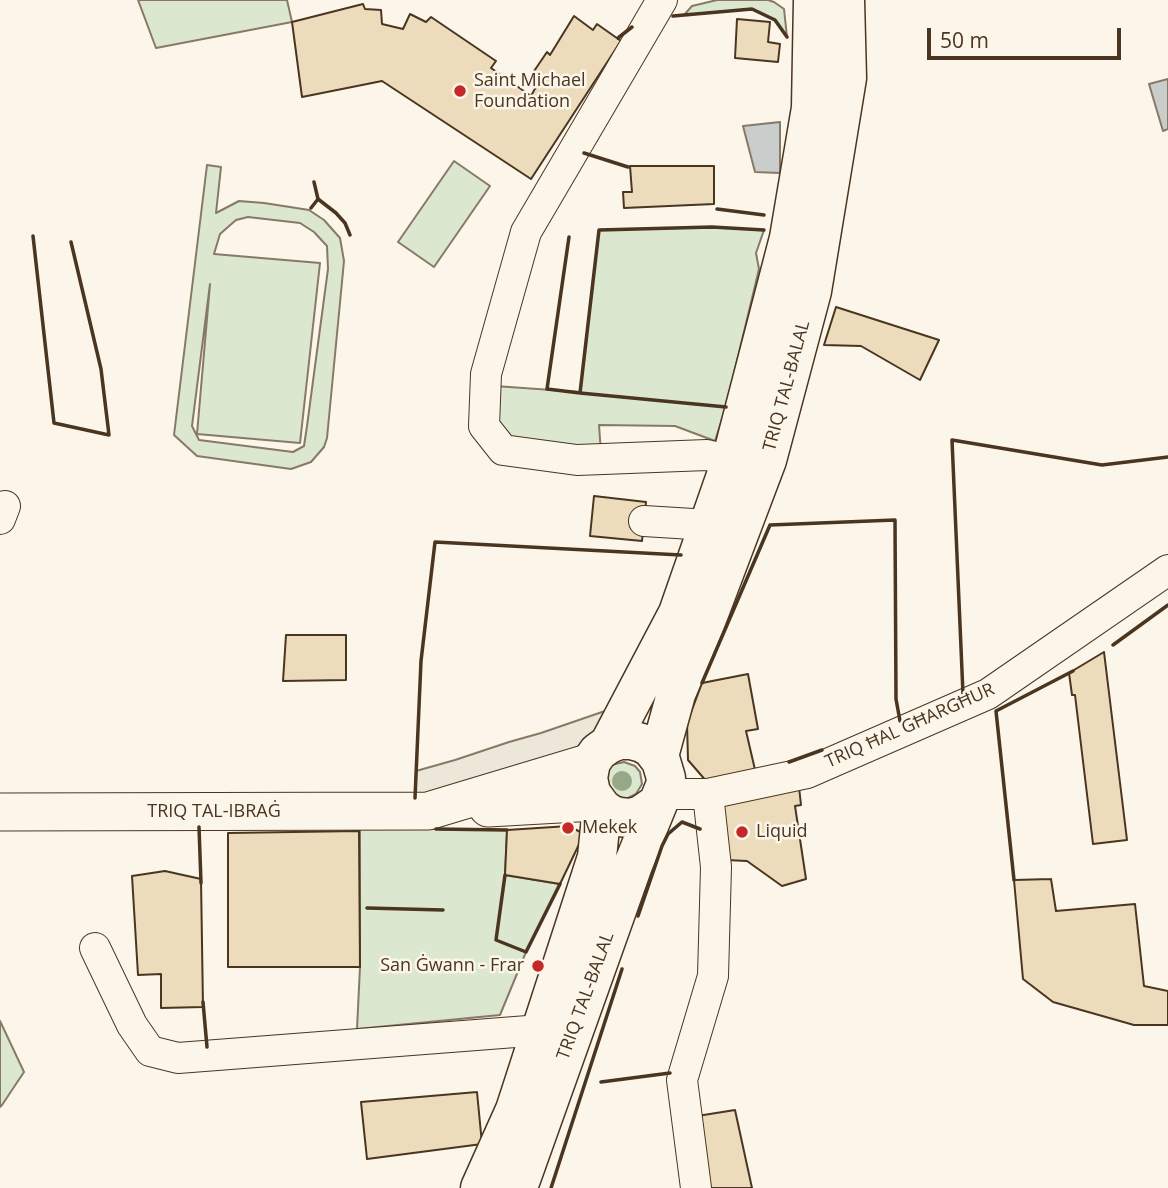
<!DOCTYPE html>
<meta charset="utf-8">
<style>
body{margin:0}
#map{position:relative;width:1168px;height:1188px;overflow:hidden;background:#fbf6e9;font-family:"Open Sans",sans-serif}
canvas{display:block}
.scale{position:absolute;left:927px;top:28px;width:194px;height:32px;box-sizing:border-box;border:4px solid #4a3520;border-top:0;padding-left:9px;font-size:21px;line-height:24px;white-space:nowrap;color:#4a3520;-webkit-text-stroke:5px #fbf6e9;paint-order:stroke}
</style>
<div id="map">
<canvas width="1168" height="1188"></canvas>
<div class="scale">50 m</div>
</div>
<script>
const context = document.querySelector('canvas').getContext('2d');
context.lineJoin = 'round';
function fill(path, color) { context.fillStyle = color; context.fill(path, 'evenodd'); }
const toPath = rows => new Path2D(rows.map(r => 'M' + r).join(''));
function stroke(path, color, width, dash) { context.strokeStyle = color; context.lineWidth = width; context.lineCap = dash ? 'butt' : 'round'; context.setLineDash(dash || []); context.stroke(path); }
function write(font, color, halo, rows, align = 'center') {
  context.font = font + ' "Open Sans",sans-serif'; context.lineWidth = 5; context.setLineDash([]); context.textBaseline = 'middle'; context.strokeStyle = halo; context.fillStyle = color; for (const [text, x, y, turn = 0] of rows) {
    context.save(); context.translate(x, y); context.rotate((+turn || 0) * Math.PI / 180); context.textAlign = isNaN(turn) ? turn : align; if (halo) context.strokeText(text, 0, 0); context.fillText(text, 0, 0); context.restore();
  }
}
const green = toPath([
 [138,0,287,0,292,22,156,48,138,0],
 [717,0,768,0,774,2,784,9,787,37,775,20,752,9,684,15,692,6,717,0],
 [454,161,490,186,434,267,398,242,454,161],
 [207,165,221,167,216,213,239,201,264,203,309,210,324,220,340,238,344,261,327,438,324,447,311,462,291,469,197,456,174,435,207,165],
 [248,217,300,223,314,232,327,246,328,269,307,426,304,446,293,452,199,440,192,426,210,284,197,434,300,443,320,263,214,254,220,234,236,220,248,217],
 [711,227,764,230,756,253,759,269,726,407,715,441,675,426,599,425,601,453,508,447,496,427,495,386,580,392,599,230,711,227],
 [624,762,635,766,640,772,642,784,636,794,626,799,619,799,606,789,607,770,611,765,624,762],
 [360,828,507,830,505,875,560,884,526,952,500,1015,357,1029,360,967,360,828],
 [0,1021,24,1072,2,1105,0,1107,0,1021]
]);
const parking = toPath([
 [605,711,580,758,415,804,416,771,455,760,509,742,541,733,605,711]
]);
const water = toPath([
 [1168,79,1168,129,1163,131,1149,84,1168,79],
 [780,122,780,173,755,172,743,126,780,122]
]);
const building = toPath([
 [363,4,365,9,381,10,382,24,403,29,410,14,426,22,431,17,496,61,491,68,531,96,537,85,528,80,547,52,550,55,574,16,593,30,597,24,621,41,531,179,382,81,302,97,292,22,363,4],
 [737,19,770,22,768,42,780,44,778,62,735,58,737,19],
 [630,166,714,166,714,204,624,208,623,192,632,192,630,166],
 [836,307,939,340,920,380,861,346,824,345,836,307],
 [594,496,646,502,642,541,590,536,594,496],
 [286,635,346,635,346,680,283,681,286,635],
 [1104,652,1127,840,1093,844,1075,695,1072,695,1069,673,1104,652],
 [748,674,758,729,746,731,756,774,707,782,688,760,687,723,702,683,748,674],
 [799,787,801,805,795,806,806,879,782,886,747,861,726,860,718,803,799,787],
 [569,826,584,834,560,884,505,875,507,830,569,826],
 [359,831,360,967,228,967,228,833,359,831],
 [165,871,201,879,203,1007,161,1008,161,974,138,975,132,876,165,871],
 [1051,879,1056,911,1135,904,1144,986,1168,991,1168,1025,1134,1025,1053,1002,1023,979,1014,880,1051,879],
 [477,1092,482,1144,367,1159,361,1102,477,1092],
 [735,1110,752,1188,704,1188,691,1117,735,1110]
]);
const minor = toPath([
 [662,0,526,232,486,374,484,426,503,450,577,460,707,455,731,461],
 [0,519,5,506],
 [644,521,709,525],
 [663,794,708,794,807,773,988,694,1168,570],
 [95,948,132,1025,150,1051,178,1058,541,1030],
 [696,1188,682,1080,713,976,716,867,708,794]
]);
const major = toPath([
 [488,808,595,802],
 [0,812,428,811,591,762]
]);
const highway = toPath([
 [609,744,678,613,731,461,789,238,811,108,813,0],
 [659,756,676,694,705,624,767,460,812,291,847,78,845,0],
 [480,1188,515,1110,597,857,602,808],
 [516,1188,521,1179,633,865,665,786,666,778,661,761,651,748,642,743,631,740,619,740,609,744,598,752,591,762,588,778,591,793,602,808,610,814,619,817,630,818,641,815,657,804]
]);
const wall = toPath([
 [673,16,752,9,775,20,787,37],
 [618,38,632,27],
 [584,153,628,167],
 [314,182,318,199,336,213,345,223,350,235],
 [311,208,318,199],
 [717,209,764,215],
 [33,236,54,423,109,435,101,369,71,242],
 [569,237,547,389,580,393],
 [726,407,580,393,599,230,712,227,764,230],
 [1113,645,1168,605],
 [702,683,770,525,895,520,896,699,900,721],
 [963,694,952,440,1102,465,1168,457],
 [789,762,822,750],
 [415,798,421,661,435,542,681,555],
 [199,827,201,883],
 [436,829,507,830],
 [505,875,496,940,526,952,560,884],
 [1014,880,996,711,1073,671],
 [367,908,443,910],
 [638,916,662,846,668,834,682,822,700,829],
 [203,1002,207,1047],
 [601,1082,670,1073],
 [551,1188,622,969]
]);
const trees = [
 [622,781]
];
const markers = [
 [460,91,7,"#c62828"],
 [568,828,7,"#c62828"],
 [742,832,7,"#c62828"],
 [538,966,7,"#c62828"]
];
const poiNames = [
 ["Saint Michael",474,81],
 ["Foundation",474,102],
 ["Mekek",582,828],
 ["Liquid",756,832],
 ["San Ġwann - Frar",524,966,"right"]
];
const streetNames = [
 ["TRIQ TAL-BALAL",787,386,-75],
 ["TRIQ ĦAL GĦARGĦUR",910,726,-24],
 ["TRIQ TAL-IBRAĠ",214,812],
 ["TRIQ TAL-BALAL",586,996,-70]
];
fill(green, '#dce7d0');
stroke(green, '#887966', 2);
fill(parking, '#ede7d9');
stroke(parking, '#887966', 2);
fill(water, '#c9cecd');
stroke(water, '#887966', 2);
fill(building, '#ecdcbc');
stroke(building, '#4a3520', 2);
stroke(minor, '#4a3520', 32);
stroke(major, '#4a3520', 39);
stroke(highway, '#4a3520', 41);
stroke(minor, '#fbf6e9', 30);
stroke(major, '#fbf6e9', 37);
stroke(highway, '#fbf6e9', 38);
stroke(wall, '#4a3520', 3.5);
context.fillStyle = '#96a887';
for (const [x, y] of trees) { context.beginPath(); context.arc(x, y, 10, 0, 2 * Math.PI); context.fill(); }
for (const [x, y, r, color] of markers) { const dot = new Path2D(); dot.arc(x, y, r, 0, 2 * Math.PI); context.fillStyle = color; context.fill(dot); stroke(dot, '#fbf6e9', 2.5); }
write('18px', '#4a3520', '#fbf6e9', poiNames, 'left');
write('18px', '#4a3520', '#fbf6e9', streetNames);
</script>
